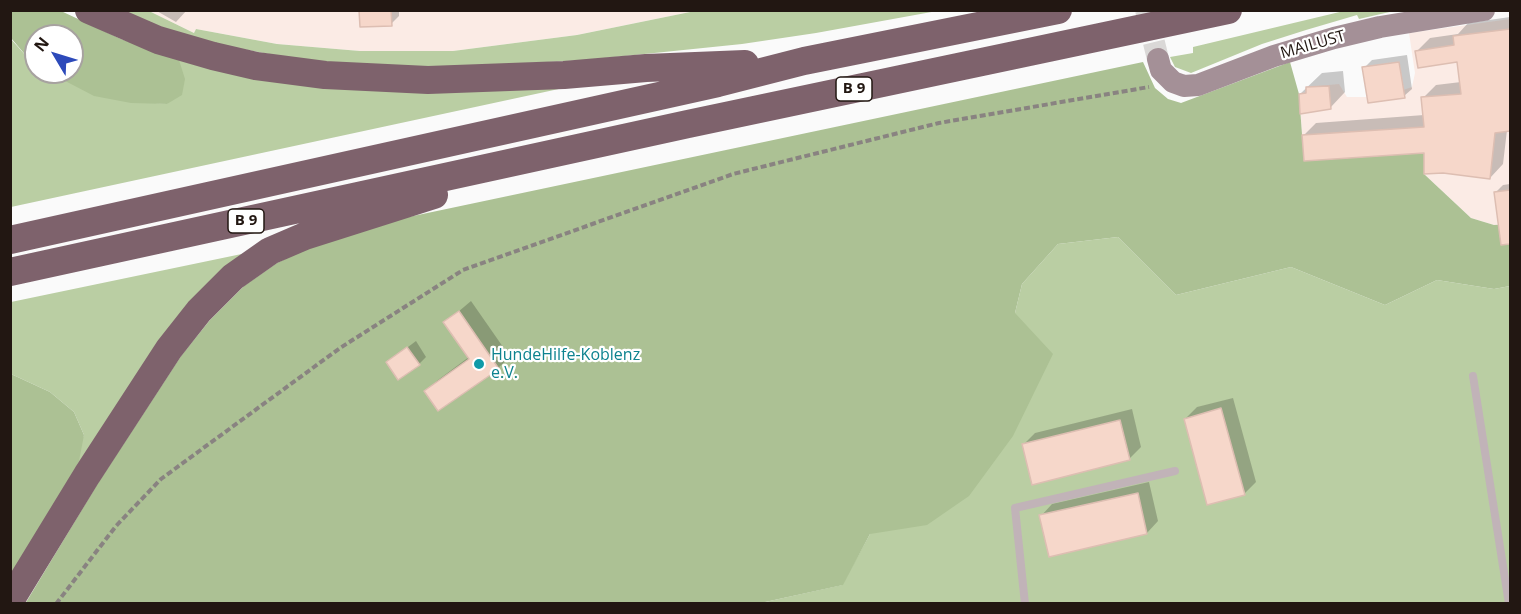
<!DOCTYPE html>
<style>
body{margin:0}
#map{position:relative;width:1521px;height:614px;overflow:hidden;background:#fafafa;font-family:"Open Sans",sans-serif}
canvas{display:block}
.frame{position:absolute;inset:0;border:12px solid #221712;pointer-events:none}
.north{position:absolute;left:24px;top:24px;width:60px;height:60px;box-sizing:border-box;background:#fff;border:2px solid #a7a2a0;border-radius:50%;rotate:308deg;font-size:16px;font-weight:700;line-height:24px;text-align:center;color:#221712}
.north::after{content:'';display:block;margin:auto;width:21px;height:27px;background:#2d4aba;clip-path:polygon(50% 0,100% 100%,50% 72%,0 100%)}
</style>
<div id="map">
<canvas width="1521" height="614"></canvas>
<div class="frame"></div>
<div class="north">N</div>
</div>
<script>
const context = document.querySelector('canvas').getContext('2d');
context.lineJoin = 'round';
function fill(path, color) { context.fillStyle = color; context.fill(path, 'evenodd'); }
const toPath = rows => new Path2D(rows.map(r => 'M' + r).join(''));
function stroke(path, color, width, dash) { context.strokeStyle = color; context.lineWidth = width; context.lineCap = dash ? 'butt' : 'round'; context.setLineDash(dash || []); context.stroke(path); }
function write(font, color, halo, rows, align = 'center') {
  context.font = font + ' "Open Sans",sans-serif'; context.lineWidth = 4.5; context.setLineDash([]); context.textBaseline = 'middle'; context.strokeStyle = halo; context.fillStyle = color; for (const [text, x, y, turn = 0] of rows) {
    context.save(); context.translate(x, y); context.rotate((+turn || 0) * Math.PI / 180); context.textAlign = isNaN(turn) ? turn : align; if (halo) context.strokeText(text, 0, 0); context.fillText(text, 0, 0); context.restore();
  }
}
const built = toPath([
 [149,11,695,11,577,35,453,51,360,51,277,44,196,29,194,33],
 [1510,19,1510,224,1494,225,1471,218,1424,174,1424,153,1304,161,1299,94,1306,93,1306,87,1339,84,1347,97,1367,97,1368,103,1404,98,1403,90,1412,87,1415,73,1409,33]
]);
const green = toPath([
 [1348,10,1394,11,1359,19,1357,15,1306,30,1262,44,1191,73,1175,67,1170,57,1193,53,1193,47],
 [119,11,149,11,194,33,196,29,277,44,360,51,453,51,577,35,695,11,937,11,816,33,742,44,586,60,432,68,307,61,199,41],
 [10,38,28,58,36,64,36,72,48,72,155,103,167,104,179,60,568,87,11,207],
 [1118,237,1176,295,1291,267,1385,305,1437,280,1494,289,1510,286,1510,603,756,604,842,585,870,534,1015,313,1022,284,1058,244],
 [256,251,38,542,84,435,74,412,50,392,11,374,11,302]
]);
const forest = toPath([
 [10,11,61,11,121,39,179,60,185,79,182,95,167,104,131,103,94,96,48,72,72,72,72,36,36,36,36,64,28,58,11,38],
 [1143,62,1155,88,1168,99,1181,103,1290,62,1299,94,1304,161,1424,153,1424,174,1471,218,1494,225,1510,224,1510,286,1494,289,1437,280,1385,305,1291,267,1176,295,1118,237,1058,244,1022,284,1015,313,1053,354,1013,436,969,496,927,525,870,534,843,585,756,604,25,604,98,483,181,356,210,320,244,286,277,263,310,247,399,219],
 [11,374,50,392,74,412,84,435,79,461,38,542,11,586]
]);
const shadow = toPath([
 [155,10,187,10,176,22],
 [361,10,399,10,399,16,391,24],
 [1510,17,1510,130,1507,130,1503,164,1490,178,1426,151,1303,136,1316,123,1424,115,1423,98,1436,85,1461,82,1458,60,1417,51,1430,38,1458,34,1468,23],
 [1407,55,1412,89,1404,96,1364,68,1372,60],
 [1343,71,1345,92,1330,108,1300,94,1322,73],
 [1510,184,1510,219,1499,221,1495,193,1503,185],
 [471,301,510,357,498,368,426,391,438,380,469,357,445,323],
 [416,341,426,357,419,364,388,362],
 [1233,398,1256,482,1244,494,1185,419,1197,407],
 [1132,409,1141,447,1129,459,1023,445,1035,433],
 [1149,482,1158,521,1147,533,1041,516,1052,504]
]);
const building = toPath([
 [359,10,391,10,392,26,360,27,359,10],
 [1510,29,1510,131,1495,133,1490,179,1443,173,1424,174,1424,153,1304,161,1302,135,1424,127,1421,97,1461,94,1457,62,1418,68,1415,51,1454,45,1453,36,1510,29],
 [1399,62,1405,98,1368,103,1362,67,1399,62],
 [1329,86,1331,109,1300,114,1299,94,1306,93,1306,87,1329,86],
 [1510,190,1510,244,1501,245,1494,192,1510,190],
 [459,311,499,369,438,411,424,391,469,359,443,322,459,311],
 [407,347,420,365,398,380,386,362,407,347],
 [1221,408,1245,495,1207,505,1184,419,1221,408],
 [1120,420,1130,460,1032,485,1022,444,1120,420],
 [1138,493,1147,534,1049,557,1039,515,1138,493]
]);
const secondaryTunnel = toPath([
 [1146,10,1158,59]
]);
const path = toPath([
 [56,604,116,526,161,479,340,348,463,270,733,174,939,123,1149,87]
]);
const lane = toPath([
 [1473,376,1509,604],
 [1025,604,1015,508,1175,471]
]);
const secondary = toPath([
 [1158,59,1161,70,1173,82,1184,86,1198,85,1274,56,1334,38,1380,27,1484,10]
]);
const highway = toPath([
 [89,10,158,40,213,56,256,66,325,75,428,80,564,75,646,68,745,64],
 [10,240,718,83,804,61,1058,10],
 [10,272,688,124,1228,10],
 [10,601,87,475,169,349,199,311,233,277,270,251,305,236,434,195]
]);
const markers = [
 [479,364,6,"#0f9aa8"]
];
const shields = [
 [854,89,36],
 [246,221,36]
];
const shieldNames = [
 ["B 9",854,89],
 ["B 9",246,221]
];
const streetNames = [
 ["MAILUST",1313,45,-16]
];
const cultureNames = [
 ["HundeHilfe-Koblenz",491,355],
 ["e.V.",491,373]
];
fill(built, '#fbebe5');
fill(green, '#bacea3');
fill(forest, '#acc194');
fill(shadow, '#0003');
fill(building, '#f6d7ca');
stroke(building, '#ddbeb2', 1.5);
stroke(secondaryTunnel, '#dad8d7', 22, [22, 11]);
stroke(path, '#898381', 4, [6, 3]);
stroke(lane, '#c1b3b8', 8);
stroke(secondary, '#a49097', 22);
stroke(highway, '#7e626c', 28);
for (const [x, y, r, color] of markers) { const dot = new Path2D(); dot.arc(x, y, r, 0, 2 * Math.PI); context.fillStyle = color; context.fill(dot); stroke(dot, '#fff', 2); }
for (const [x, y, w] of shields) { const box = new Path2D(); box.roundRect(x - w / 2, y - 12, w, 24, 4.5); context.fillStyle = '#fff'; context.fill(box); stroke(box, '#221712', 1.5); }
write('bold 15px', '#221712', null, shieldNames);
write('16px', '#221712', '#fff', streetNames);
write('16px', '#0d838f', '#fff', cultureNames, 'left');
</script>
